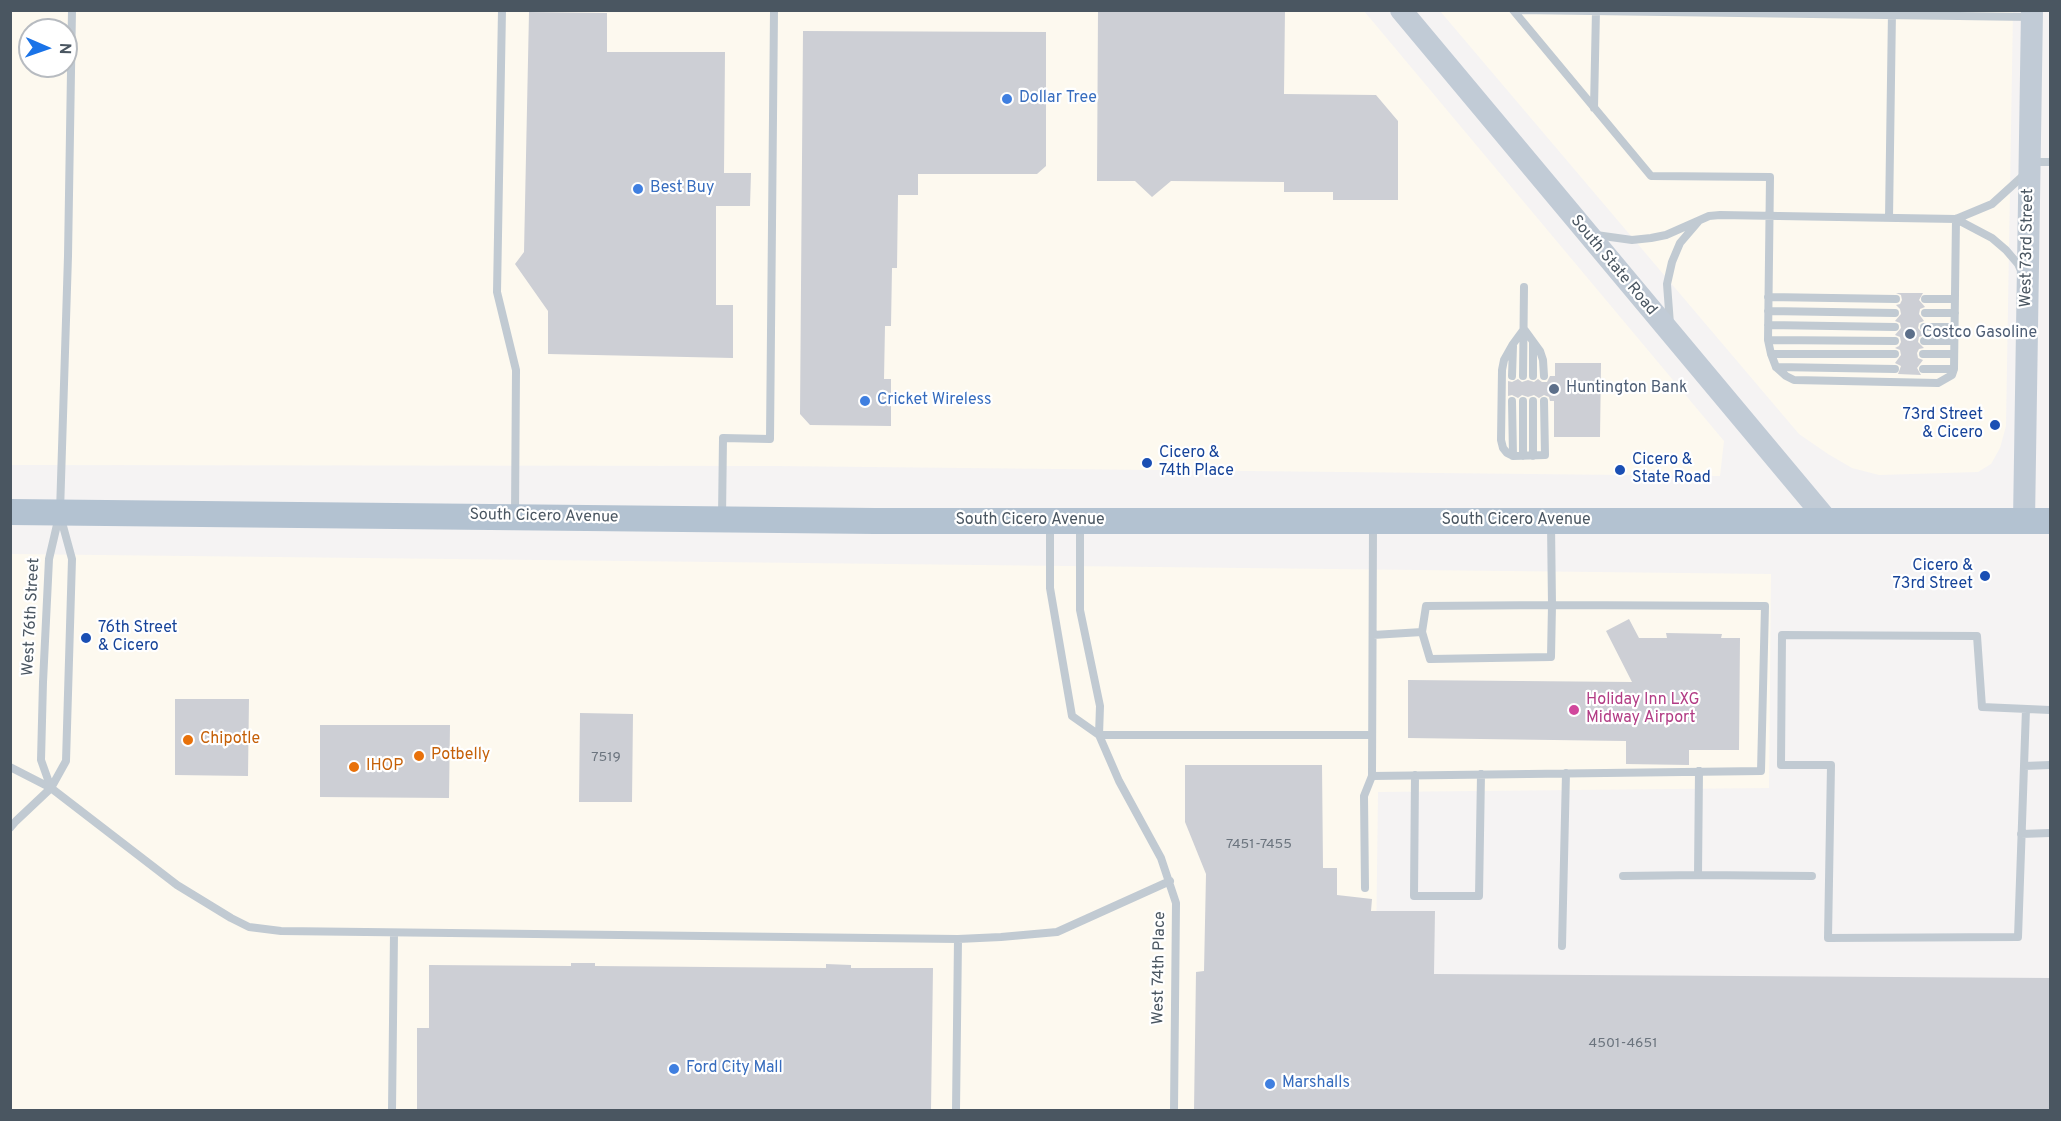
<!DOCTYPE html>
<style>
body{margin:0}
#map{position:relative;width:2061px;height:1121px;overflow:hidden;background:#f5f3f3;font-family:Overpass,sans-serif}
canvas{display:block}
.frame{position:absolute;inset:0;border:12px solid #4a5661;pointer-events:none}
.north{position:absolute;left:18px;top:18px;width:60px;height:60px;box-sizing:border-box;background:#fff;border:2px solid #b7bbc0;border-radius:50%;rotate:92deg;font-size:16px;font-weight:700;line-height:24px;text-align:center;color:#4a5661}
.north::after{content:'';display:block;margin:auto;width:21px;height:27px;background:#1a73e8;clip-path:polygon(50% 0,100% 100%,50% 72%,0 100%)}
</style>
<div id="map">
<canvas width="2061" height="1121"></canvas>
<div class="frame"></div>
<div class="north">N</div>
</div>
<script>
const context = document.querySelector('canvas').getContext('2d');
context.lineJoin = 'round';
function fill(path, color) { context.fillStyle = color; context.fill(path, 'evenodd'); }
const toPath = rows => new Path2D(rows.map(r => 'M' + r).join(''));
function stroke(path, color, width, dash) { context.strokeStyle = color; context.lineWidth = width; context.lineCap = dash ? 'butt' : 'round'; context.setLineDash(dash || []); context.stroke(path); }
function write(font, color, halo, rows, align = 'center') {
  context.font = font + ' Overpass,sans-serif'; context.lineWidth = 4.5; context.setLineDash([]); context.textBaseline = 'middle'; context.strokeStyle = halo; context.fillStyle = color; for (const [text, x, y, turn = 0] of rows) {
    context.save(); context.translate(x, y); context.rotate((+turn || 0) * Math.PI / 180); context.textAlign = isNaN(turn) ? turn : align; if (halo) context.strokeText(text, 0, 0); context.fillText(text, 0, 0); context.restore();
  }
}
const commercial = toPath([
 [11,10,1364,11,1724,441,1720,476,775,466,11,465],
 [30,30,66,30,66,66,30,66],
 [1440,11,2013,11,2006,426,2000,448,1991,464,1978,472,1879,475,1852,468,1828,454,1799,434],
 [11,554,1771,574,1769,788,1378,792,1374,1110,11,1110]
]);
const building = toPath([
 [1098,10,1285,10,1284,94,1376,95,1398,121,1398,200,1333,200,1333,192,1284,192,1284,182,1171,181,1152,197,1135,181,1097,181],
 [529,12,607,13,607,52,725,52,724,173,751,173,750,206,716,206,716,305,733,305,733,358,548,354,548,311,515,264,524,252],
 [803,31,1046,32,1046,166,1037,174,918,174,918,195,898,195,897,268,892,268,891,326,885,326,884,379,891,379,891,426,810,425,800,414],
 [1896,293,1923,293,1919,300,1925,307,1920,309,1919,314,1924,321,1919,323,1918,328,1924,335,1919,337,1918,342,1924,348,1919,349,1917,353,1918,358,1923,360,1917,368,1921,375,1898,374,1901,366,1895,363,1901,355,1900,350,1895,348,1899,346,1901,342,1900,337,1895,335,1901,328,1900,323,1895,321,1901,314,1900,309,1896,305,1900,304,1902,300,1901,295],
 [1555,363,1601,363,1600,437,1554,437,1554,401,1550,401,1549,397,1544,395,1539,398,1534,395,1528,397,1522,395,1518,398,1512,395,1508,396,1508,381,1512,382,1518,379,1522,382,1528,380,1534,382,1538,379,1542,382,1547,382,1550,376,1555,376],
 [1629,619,1639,638,1667,638,1666,633,1722,634,1721,638,1740,638,1739,750,1689,750,1689,765,1626,764,1626,741,1408,738,1408,680,1632,682,1606,631],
 [175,699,249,699,248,776,175,775],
 [580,713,633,714,632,802,579,802],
 [320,725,450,725,449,798,320,797],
 [1185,765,1322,765,1323,868,1337,868,1337,895,1372,899,1371,911,1435,911,1434,974,2050,978,2050,1110,1194,1110,1196,972,1204,971,1206,874,1185,822],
 [571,963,595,963,595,966,826,968,826,964,851,965,851,968,933,968,931,1110,417,1110,417,1028,429,1028,429,965,571,966]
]);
const lane = toPath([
 [502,10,497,292,516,370,515,515],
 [1513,10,1651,176,1770,177,1768,340,1771,354,1776,367,1786,376,1794,380,1938,383,1952,375,1954,369,1956,219],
 [1518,10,2032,17],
 [1594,108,1596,10],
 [2030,162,2050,162],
 [1889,218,1892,11],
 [1956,219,1992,238,2006,250,2018,264,2022,273],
 [1596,235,1632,240,1651,238,1666,235,1709,216,1720,215,1956,219,1992,204,2025,174],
 [1768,297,1896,299],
 [1925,299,1955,299],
 [1768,311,1895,313],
 [1925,313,1955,313],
 [1670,324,1667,284,1672,262,1680,243,1698,222],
 [1768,325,1895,327],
 [1924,327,1955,327],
 [1768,340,1895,341],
 [1924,341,1954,341],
 [1771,354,1895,354],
 [1923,354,1954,354],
 [1776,367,1895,369],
 [1923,369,1954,369],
 [1512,376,1513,346],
 [1523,376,1524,287],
 [1533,376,1533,342],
 [1512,401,1513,456],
 [1533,401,1533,456],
 [1544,401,1545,455,1513,456,1507,453,1503,448,1501,440,1502,370,1504,360,1513,344,1524,329,1540,351,1543,360,1544,376],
 [1523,456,1523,401],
 [722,517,723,438,770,439,774,10],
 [1050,524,1050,588,1072,716,1099,735],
 [1080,524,1080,610,1100,706,1099,735,1119,781,1161,858,1176,903,1174,1110],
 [1373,635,1422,632,1426,606,1552,605,1551,657,1430,659,1422,632],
 [2026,709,2018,937,1828,938,1831,765,1781,765,1782,635,1977,636,1982,707,2050,710],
 [1099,735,1372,735],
 [2024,766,2050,765],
 [10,767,51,788,177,885,231,918,249,927,281,931,958,939,1001,937,1057,932,1170,881],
 [1699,771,1698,875,1812,876],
 [1415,775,1414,896,1479,896,1481,774],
 [1372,776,1761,771,1765,606,1552,605,1551,524],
 [51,788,41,760,43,682,49,559,60,512,68,256,72,10],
 [10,828,16,821,51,788,66,761,72,559,60,515],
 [2021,834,2050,833],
 [1623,876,1698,875],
 [1365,888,1364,796,1372,776,1373,525],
 [1562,946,1566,773],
 [392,1110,394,933],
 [956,1110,958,939]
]);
const secondary = toPath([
 [1401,10,1828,521],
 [2024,521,2032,10]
]);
const primary = toPath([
 [10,512,875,521,2050,521]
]);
const markers = [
 [1007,99,6,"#3f7fe0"],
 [638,189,6,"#3f7fe0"],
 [1910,334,6,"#5c6f8a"],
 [1554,389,6,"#5c6f8a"],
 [865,401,6,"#3f7fe0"],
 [1995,425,6,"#1a4fb4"],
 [1147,463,6,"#1a4fb4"],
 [1620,470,6,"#1a4fb4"],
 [1985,576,6,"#1a4fb4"],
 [86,638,6,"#1a4fb4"],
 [1574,710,6,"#d1479c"],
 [188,740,6,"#e8710a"],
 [419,756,6,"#e8710a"],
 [354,767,6,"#e8710a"],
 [674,1069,6,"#3f7fe0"],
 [1270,1084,6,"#3f7fe0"]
];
const numberNames = [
 ["7519",606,758],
 ["7451-7455",1259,845],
 ["4501-4651",1623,1044]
];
const shopNames = [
 ["Dollar Tree",1019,99],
 ["Best Buy",650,189],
 ["Cricket Wireless",877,401],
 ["Ford City Mall",686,1069],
 ["Marshalls",1282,1084]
];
const streetNames = [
 ["West 73rd Street",2028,248,-89],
 ["South State Road",1613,266,50],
 ["South Cicero Avenue",544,517,1],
 ["South Cicero Avenue",1030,521],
 ["South Cicero Avenue",1516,521],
 ["West 76th Street",32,617,-87],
 ["West 74th Place",1160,968,-89]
];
const serviceNames = [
 ["Costco Gasoline",1922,334],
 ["Huntington Bank",1566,389]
];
const transitNames = [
 ["73rd Street",1983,416,"right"],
 ["& Cicero",1983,434,"right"],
 ["Cicero &",1159,454],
 ["74th Place",1159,472],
 ["Cicero &",1632,461],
 ["State Road",1632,479],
 ["Cicero &",1973,567,"right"],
 ["73rd Street",1973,585,"right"],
 ["76th Street",98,629],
 ["& Cicero",98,647]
];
const hotelNames = [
 ["Holiday Inn LXG",1586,701],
 ["Midway Airport",1586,719]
];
const foodNames = [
 ["Chipotle",200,740],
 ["Potbelly",431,756],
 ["IHOP",366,767]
];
fill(commercial, '#fdf9ef');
fill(building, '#cdcfd5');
stroke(lane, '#c1cad2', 8);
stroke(secondary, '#c1cbd6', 22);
stroke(primary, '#b3c2d1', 26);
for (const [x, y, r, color] of markers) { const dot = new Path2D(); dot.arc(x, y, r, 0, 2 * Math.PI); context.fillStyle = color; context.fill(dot); stroke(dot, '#fff', 2); }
write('14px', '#6b747e', null, numberNames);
write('16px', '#366cbe', '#fff', shopNames, 'left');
write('16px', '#4a5661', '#fff', streetNames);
write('16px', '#4e5e75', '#fff', serviceNames, 'left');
write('16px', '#164399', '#fff', transitNames, 'left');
write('16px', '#b23c85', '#fff', hotelNames, 'left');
write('16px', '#c56008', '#fff', foodNames, 'left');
</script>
